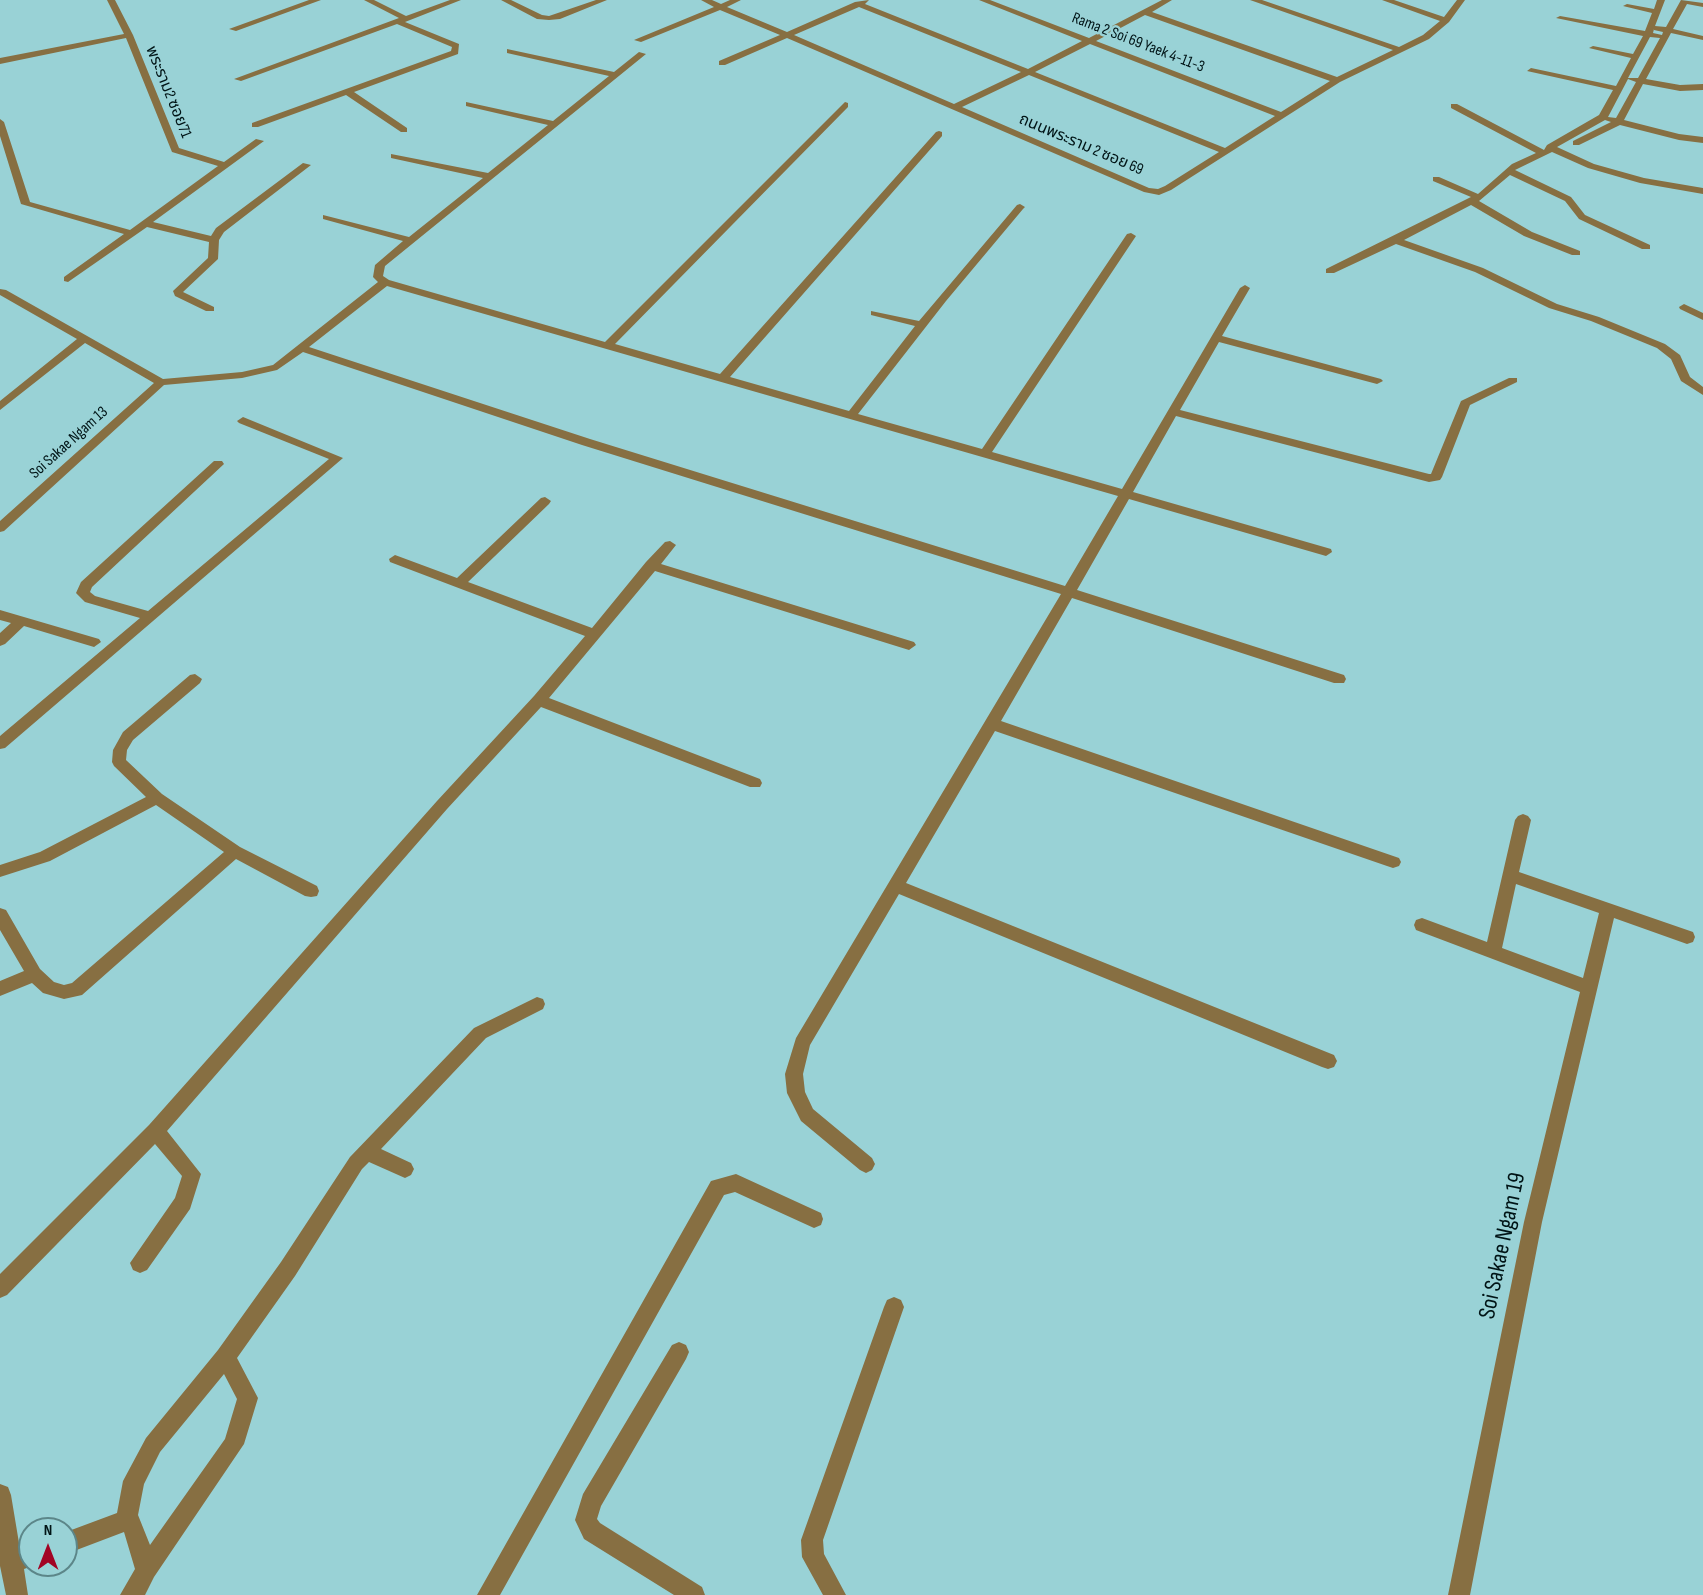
<!DOCTYPE html>
<meta charset="utf-8">
<style>
body{margin:0}
#map{position:relative;width:1703px;height:1595px;overflow:hidden;background:#99d2d6;font-family:"Sofia Sans Condensed",sans-serif}
canvas{display:block}
.north{position:absolute;left:18px;top:1517px;width:60px;height:60px;box-sizing:border-box;background:#99d2d6;border:2px solid #5c8689;border-radius:50%;rotate:0deg;font-size:16px;font-weight:700;line-height:24px;text-align:center;color:#001416}
.north::after{content:'';display:block;margin:auto;width:21px;height:27px;background:#a20324;clip-path:polygon(50% 0,100% 100%,50% 72%,0 100%)}
</style>
<div id="map">
<canvas width="1703" height="1595"></canvas>
<div class="north">N</div>
</div>
<script>
const context = document.querySelector('canvas').getContext('2d');
context.lineJoin = 'round';
const toPath = rows => new Path2D(rows.map(r => 'M' + r).join(''));
function fill(path, color) { context.fillStyle = color; context.fill(path, 'evenodd'); }
function write(font, color, halo, rows, align = 'center') {
  context.font = font + ' "Sofia Sans Condensed","Noto Sans Thai",sans-serif'; context.lineWidth = 5; context.setLineDash([]); context.textBaseline = 'middle'; context.strokeStyle = halo; context.fillStyle = color; for (const [text, x, y, turn = 0] of rows) {
    context.save(); context.translate(x, y); context.rotate((+turn || 0) * Math.PI / 180); context.textAlign = isNaN(turn) ? turn : align; if (halo) context.strokeText(text, 0, 0); context.fillText(text, 0, 0); context.restore();
  }
}
const minor = toPath([
 [107,0,115,0,133,35,179,148,224,162,256,139,264,141,153,222,211,236,216,228,303,163,311,165,224,232,219,240,218,259,183,292,214,307,214,311,206,311,175,296,173,291,208,258,209,242,147,227,68,282,64,281,64,277,124,234,21,204,0,136,0,119,4,122,30,202,130,230,218,166,172,152,126,38,0,64,0,58,124,34,107,0],
 [309,0,321,0,236,31,229,29,309,0],
 [364,0,374,0,406,16,450,0,461,0,405,22,459,44,458,54,354,92,407,128,407,132,401,132,346,95,258,127,252,127,252,123,451,51,452,47,397,24,241,81,234,79,399,18,364,0],
 [501,0,511,0,542,15,549,16,596,0,607,0,560,19,549,20,537,19,501,0],
 [701,0,712,0,721,4,730,0,741,0,727,7,787,32,855,2,869,0,865,4,1028,69,1082,41,979,0,990,0,1089,38,1162,0,1172,0,1152,12,1337,77,1393,50,1250,0,1262,0,1399,47,1423,35,1440,21,1382,0,1394,0,1444,17,1457,0,1465,0,1449,22,1429,39,1340,82,1171,190,1159,195,1144,192,787,38,725,65,719,65,719,61,780,35,720,10,641,42,634,40,714,7,701,0],
 [859,7,1021,72,954,104,794,35,859,7],
 [1145,15,1330,81,1281,112,1096,41,1145,15],
 [1090,44,1275,116,1225,148,1035,72,1090,44],
 [1029,75,1219,152,1165,186,1158,189,1149,188,962,107,1029,75],
 [1657,0,1665,0,1655,26,1666,27,1681,0,1703,3,1703,7,1687,4,1673,29,1703,36,1703,40,1671,33,1646,79,1680,85,1703,84,1703,90,1680,91,1643,84,1624,120,1679,134,1703,137,1703,143,1679,140,1620,125,1579,145,1573,145,1573,141,1611,122,1605,120,1557,147,1594,164,1644,178,1703,188,1703,194,1640,183,1588,168,1552,152,1515,170,1571,197,1585,215,1650,245,1650,249,1642,249,1579,219,1565,201,1510,175,1479,201,1532,232,1580,251,1580,255,1572,255,1524,236,1471,205,1404,240,1483,268,1557,304,1599,317,1665,344,1680,355,1690,377,1703,387,1703,395,1681,381,1671,359,1657,348,1591,321,1549,308,1475,272,1396,244,1334,273,1326,273,1326,269,1471,197,1433,181,1433,177,1439,177,1478,194,1512,164,1536,153,1451,108,1451,104,1457,104,1544,150,1547,145,1599,115,1613,90,1527,71,1531,68,1616,86,1631,58,1589,48,1593,46,1633,54,1643,36,1556,18,1560,16,1645,31,1652,13,1623,6,1627,4,1654,9,1657,0],
 [1654,29,1654,30,1663,32,1662,35,1653,33,1654,29],
 [1650,37,1660,38,1638,78,1628,78,1650,37],
 [1628,79,1636,82,1616,118,1608,117,1628,79],
 [507,49,614,72,639,52,646,54,385,266,383,276,389,280,605,342,845,102,848,103,848,107,615,344,720,374,936,132,939,131,942,132,942,136,730,377,849,411,915,326,871,315,871,311,919,321,1017,205,1020,204,1025,207,1023,209,946,301,858,414,982,449,1127,234,1131,233,1136,236,992,452,1122,489,1240,288,1245,285,1250,288,1222,336,1381,379,1383,381,1377,384,1219,342,1180,410,1429,474,1431,474,1461,401,1509,378,1517,378,1517,382,1470,405,1442,477,1440,480,1429,482,1176,416,1133,492,1331,549,1332,552,1326,556,1129,499,1077,590,1344,675,1346,679,1344,683,1334,683,1072,598,1001,721,1399,858,1401,862,1399,866,1393,868,1387,866,995,731,906,883,1334,1055,1337,1061,1334,1067,1328,1069,1322,1067,899,894,810,1045,803,1074,805,1092,813,1109,872,1158,875,1164,872,1170,866,1173,860,1170,801,1121,787,1093,785,1074,796,1038,1061,594,582,445,303,352,277,370,242,378,164,385,4,531,0,532,0,521,154,383,85,343,0,410,0,401,77,339,0,295,0,289,6,290,163,379,242,372,273,365,378,282,373,277,375,265,403,241,323,219,323,215,409,237,483,178,391,158,391,154,488,173,548,125,466,106,466,102,553,121,609,76,507,53,507,49],
 [387,286,603,348,1118,496,1065,586,590,439,309,347,387,286],
 [1684,304,1703,313,1703,320,1680,309,1679,307,1684,304],
 [243,417,343,458,5,748,0,749,0,736,140,618,85,602,76,593,81,582,214,461,222,461,224,464,92,587,90,592,95,596,148,611,329,459,239,423,237,421,243,417],
 [545,497,551,501,549,504,468,582,592,628,646,562,665,542,670,541,676,545,661,564,914,642,916,645,909,650,655,571,549,698,760,779,762,783,760,787,750,787,541,707,447,809,167,1131,201,1174,190,1209,147,1270,140,1273,133,1270,130,1263,175,1198,182,1176,155,1144,7,1295,0,1298,0,1274,149,1125,437,801,534,696,585,636,390,562,389,559,395,555,457,578,541,498,545,497],
 [0,610,99,639,101,642,94,647,24,626,5,644,0,646,0,633,11,623,0,620,0,610],
 [195,674,202,679,200,683,133,740,127,750,126,760,162,794,240,847,317,886,319,891,317,896,311,897,305,896,236,859,82,995,64,999,43,993,32,983,0,996,0,981,24,971,0,930,0,908,6,910,40,969,54,982,64,985,72,983,224,852,156,805,50,861,0,877,0,865,40,852,146,797,114,766,112,762,113,750,123,732,190,675,195,674],
 [1523,814,1528,816,1531,820,1519,872,1693,932,1695,937,1693,942,1687,944,1614,918,1542,1222,1470,1595,1448,1595,1524,1222,1580,992,1416,930,1414,925,1416,920,1422,918,1487,942,1515,820,1518,816,1523,814],
 [1516,884,1599,913,1583,978,1502,948,1516,884],
 [537,997,543,999,545,1004,543,1009,486,1038,381,1149,411,1163,414,1169,411,1175,405,1178,369,1162,362,1169,295,1276,237,1358,258,1398,244,1444,154,1577,145,1595,120,1595,135,1569,124,1532,66,1554,66,1532,117,1513,123,1481,146,1438,218,1350,281,1262,350,1157,474,1028,537,997],
 [224,1374,237,1399,225,1439,150,1545,138,1515,144,1484,160,1452,224,1374],
 [736,1174,821,1213,823,1219,821,1225,814,1228,735,1192,724,1195,500,1595,477,1595,711,1181,736,1174],
 [894,1297,901,1300,904,1307,823,1540,824,1554,846,1595,823,1595,802,1557,801,1540,884,1307,887,1300,894,1297],
 [679,1342,686,1345,689,1352,686,1359,601,1506,597,1519,600,1523,702,1587,705,1595,674,1595,584,1539,575,1520,583,1494,672,1345,679,1342],
 [0,1484,8,1487,11,1495,20,1549,30,1545,30,1565,35,1565,24,1569,28,1595,6,1595,0,1566,0,1484]
]);
const farStreetnames = [
 ["Rama 2 Soi 69 Yaek 4-11-3",1138,43,21],
 ["พระราม2 ซอย71",168,92,68],
 ["ถนนพระราม 2 ซอย 69",1081,145,23],
 ["Soi Sakae Ngam 13",69,443,-42]
];
const nearStreetnames = [
 ["Soi Sakae Ngam 19",1503,1246,-78]
];
fill(minor, '#876f42');
write('16px', '#001416', '#99d2d6', farStreetnames);
write('24px', '#001416', '#99d2d6', nearStreetnames);
</script>
